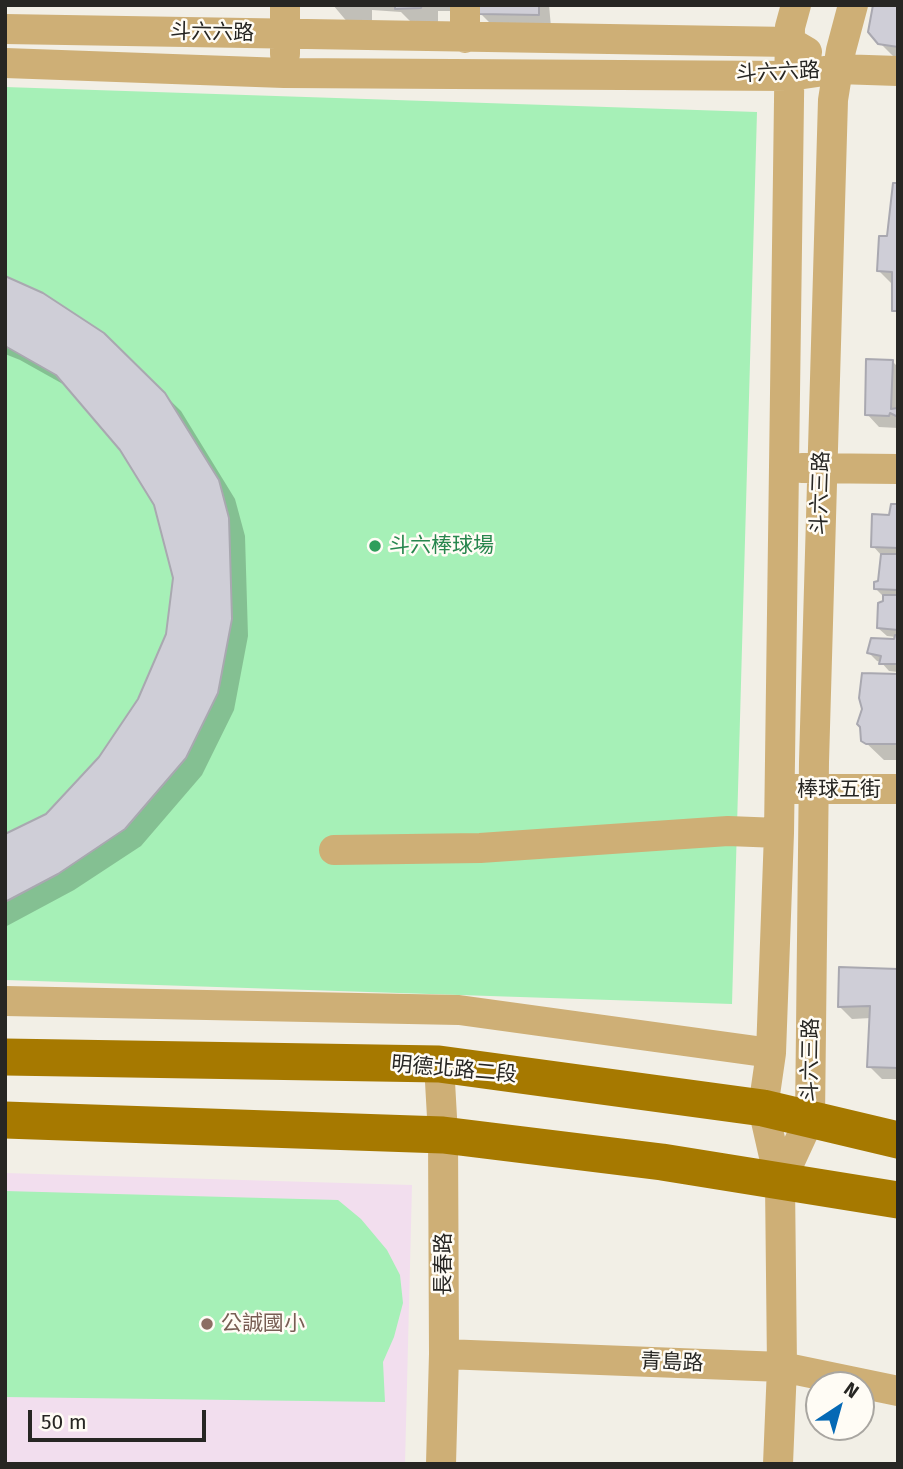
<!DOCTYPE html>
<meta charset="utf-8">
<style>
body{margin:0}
#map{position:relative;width:903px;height:1469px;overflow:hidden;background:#f2efe6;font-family:"Fira Sans",sans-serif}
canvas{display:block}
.frame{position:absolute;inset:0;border:7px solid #272623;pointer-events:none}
.north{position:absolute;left:805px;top:1371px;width:70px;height:70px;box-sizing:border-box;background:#fffcf5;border:2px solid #a9a6a1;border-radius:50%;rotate:36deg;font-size:19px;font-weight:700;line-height:28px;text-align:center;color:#272623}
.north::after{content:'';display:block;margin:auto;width:24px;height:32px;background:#0569b5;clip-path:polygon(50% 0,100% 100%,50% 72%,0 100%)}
.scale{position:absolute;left:28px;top:1410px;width:178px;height:32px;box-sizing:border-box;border:4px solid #272623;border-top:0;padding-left:9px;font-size:21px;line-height:24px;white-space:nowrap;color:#272623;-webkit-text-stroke:5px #fffcf5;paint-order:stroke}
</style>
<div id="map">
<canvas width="903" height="1469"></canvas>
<div class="frame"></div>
<div class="north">N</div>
<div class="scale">50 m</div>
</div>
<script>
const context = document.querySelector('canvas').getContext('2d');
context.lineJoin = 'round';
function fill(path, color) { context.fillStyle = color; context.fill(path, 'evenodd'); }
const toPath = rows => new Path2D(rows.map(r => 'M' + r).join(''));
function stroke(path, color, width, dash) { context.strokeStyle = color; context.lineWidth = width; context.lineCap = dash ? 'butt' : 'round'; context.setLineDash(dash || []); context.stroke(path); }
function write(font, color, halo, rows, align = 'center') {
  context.font = font + ' "Fira Sans","Noto Sans TC",sans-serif'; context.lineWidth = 5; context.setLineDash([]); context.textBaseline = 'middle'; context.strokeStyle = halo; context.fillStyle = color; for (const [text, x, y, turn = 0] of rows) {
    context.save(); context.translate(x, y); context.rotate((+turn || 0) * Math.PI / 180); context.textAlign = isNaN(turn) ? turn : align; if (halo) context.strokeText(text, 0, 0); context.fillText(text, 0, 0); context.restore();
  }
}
const education = toPath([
 [5,1173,412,1185,405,1464,5,1464]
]);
const green = toPath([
 [5,87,757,112,732,1004,5,980],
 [5,1191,338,1200,361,1219,387,1250,400,1275,403,1303,394,1337,383,1362,385,1402,5,1397]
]);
const shadow = toPath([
 [82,5,136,5,136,6],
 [333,5,464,5,464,11,438,11,438,24,414,25,401,12,372,10,372,24,349,24],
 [480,5,549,5,551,27,493,26,480,13],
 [898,5,898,57,893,56,880,43],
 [898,185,898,314,894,310,894,286,878,270,889,238],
 [5,278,103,335,181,411,235,499,245,536,248,636,234,710,202,775,141,846,74,890,5,927,5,836,47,815,101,758,139,700,167,635,175,578,156,504,121,449,70,388,20,360,5,354],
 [892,361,898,367,898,428,879,427,867,414],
 [898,506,898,672,889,671,881,662,877,661,869,653,895,641,896,637,887,636,878,628,885,598,876,589,879,583,881,555,873,546],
 [898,676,898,760,884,760,863,740],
 [898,971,898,1079,882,1079,869,1066,871,1018,852,1019,839,1006]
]);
const building = toPath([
 [395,5,422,5,421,8,395,9,395,5],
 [479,5,539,5,539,15,479,14,479,5],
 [873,5,898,5,898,47,878,44,868,32,873,5],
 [893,183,898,183,898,311,892,311,892,272,877,271,879,236,887,236,893,183],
 [5,276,43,293,104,333,165,393,219,480,229,518,232,619,218,693,186,758,125,829,58,874,5,902,5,834,46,814,99,757,138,699,166,634,173,578,154,505,120,450,56,375,5,346,5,276],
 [866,359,893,360,891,409,897,408,898,387,898,417,890,413,889,416,865,415,866,359],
 [891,504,898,504,898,548,871,547,872,514,889,515,891,504],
 [881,554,898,554,898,590,874,589,874,582,878,581,881,554],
 [883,595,898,595,898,630,877,628,878,603,883,601,883,595],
 [895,635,898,635,898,664,879,664,881,656,867,653,871,638,894,639,895,635],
 [862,673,898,674,898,744,866,744,861,741,860,727,857,724,862,709,859,698,862,673],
 [839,967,898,969,898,1068,867,1067,870,1006,838,1007,839,967]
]);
const minor = toPath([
 [5,29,790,42,807,52],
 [465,38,465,5],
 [285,54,285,5],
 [5,63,284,73,790,76,838,69,898,71],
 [802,468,898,469],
 [794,789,898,789],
 [334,850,480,848,728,831,779,833],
 [5,1001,459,1010,771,1053],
 [439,1064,443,1135,444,1354,441,1464],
 [780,1183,810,1118,814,762,833,100,841,50,853,5],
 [444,1354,782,1367,898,1391],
 [778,1464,782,1367,780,1183,763,1108,771,1053,779,833,790,27,796,5]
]);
const major = toPath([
 [5,1057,439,1064,763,1108,898,1140],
 [5,1120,443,1135,662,1162,898,1200]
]);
const markers = [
 [375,546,7,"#2e9e5b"],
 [207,1324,7,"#8d6e63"]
];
const streetNames = [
 ["斗六六路",212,33,1],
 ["斗六六路",778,73,-3],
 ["斗六三路",821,493,-88],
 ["棒球五街",839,790],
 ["斗六三路",811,1060,-89],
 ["明德北路二段",454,1070,5],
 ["長春路",444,1264,-90],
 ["青島路",672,1363,2]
];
const leisureNames = [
 ["斗六棒球場",389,546]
];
const educationNames = [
 ["公誠國小",221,1324]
];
fill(education, '#f2deee');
fill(green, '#a6f0b7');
fill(shadow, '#0003');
fill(building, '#cfced7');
stroke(building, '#a9a8b0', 2);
stroke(minor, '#ceaf76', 30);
stroke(major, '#a67900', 37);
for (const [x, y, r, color] of markers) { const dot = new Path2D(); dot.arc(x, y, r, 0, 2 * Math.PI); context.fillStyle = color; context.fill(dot); stroke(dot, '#fffcf5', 2.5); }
write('21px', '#272623', '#fffcf5', streetNames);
write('21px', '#27864d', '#fffcf5', leisureNames, 'left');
write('21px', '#785e54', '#fffcf5', educationNames, 'left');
</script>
